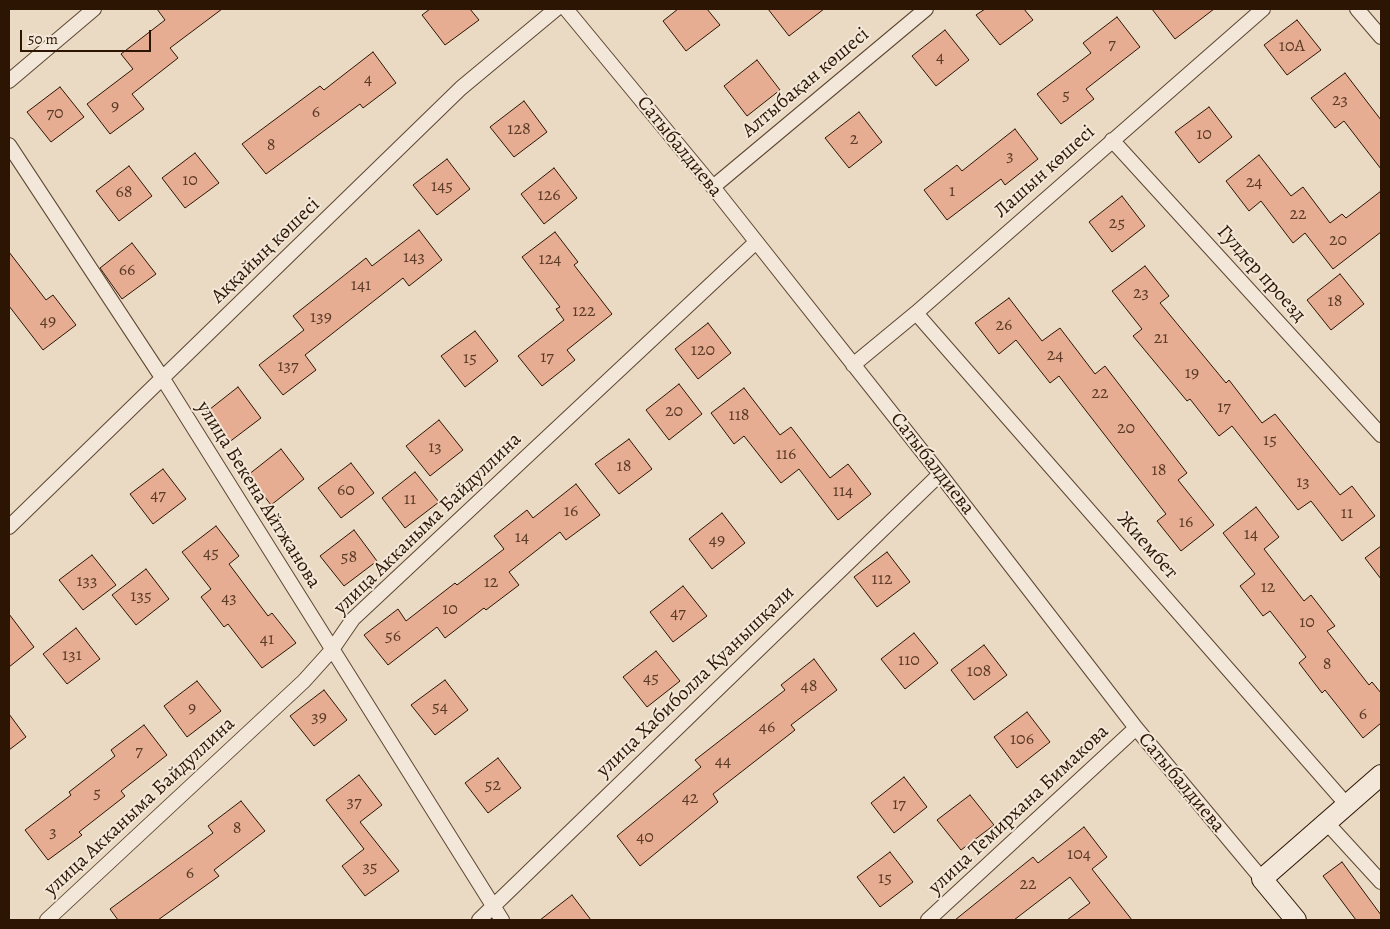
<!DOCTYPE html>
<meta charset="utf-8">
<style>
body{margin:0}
#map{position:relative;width:1390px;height:929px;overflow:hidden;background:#ebdac3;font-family:Alegreya,serif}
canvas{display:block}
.frame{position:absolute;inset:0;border:10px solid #2c1502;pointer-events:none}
.scale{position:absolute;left:20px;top:30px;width:131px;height:22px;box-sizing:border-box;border:2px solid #2c1502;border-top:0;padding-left:6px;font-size:15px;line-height:18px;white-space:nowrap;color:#2c1502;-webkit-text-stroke:4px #f2e7d8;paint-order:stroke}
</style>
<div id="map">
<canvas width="1390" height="929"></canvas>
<div class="frame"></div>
<div class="scale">50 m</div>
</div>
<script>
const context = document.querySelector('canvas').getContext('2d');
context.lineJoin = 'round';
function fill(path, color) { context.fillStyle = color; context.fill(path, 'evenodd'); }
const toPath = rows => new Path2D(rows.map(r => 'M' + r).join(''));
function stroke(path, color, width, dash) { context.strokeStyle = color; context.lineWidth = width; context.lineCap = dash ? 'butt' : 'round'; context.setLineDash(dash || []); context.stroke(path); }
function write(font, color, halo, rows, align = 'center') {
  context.font = font + ' Alegreya,serif'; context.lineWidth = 4; context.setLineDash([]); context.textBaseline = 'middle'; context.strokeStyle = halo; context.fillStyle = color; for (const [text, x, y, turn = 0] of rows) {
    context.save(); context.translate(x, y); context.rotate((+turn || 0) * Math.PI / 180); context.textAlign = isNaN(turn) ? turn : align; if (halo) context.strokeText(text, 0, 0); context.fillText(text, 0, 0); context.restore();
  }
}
const building = toPath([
 [157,9,222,9,170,48,178,58,132,94,144,109,110,134,87,104,133,69,121,54,165,20,157,9],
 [430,9,470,9,479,20,445,45,422,15,430,9],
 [678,9,707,9,720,25,686,51,663,21,678,9],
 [768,9,824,9,789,36,768,9],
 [985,9,1024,9,1033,20,1000,45,976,15,985,9],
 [1152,9,1214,9,1175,39,1152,9],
 [1117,17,1140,47,1086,89,1094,99,1061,124,1037,94,1091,53,1083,43,1117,17],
 [1297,20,1321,50,1287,75,1264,45,1297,20],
 [945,30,969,60,936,86,912,56,945,30],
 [373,52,396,83,363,108,360,104,266,174,242,144,320,86,324,90,373,52],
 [757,60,780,90,747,116,724,86,757,60],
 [1345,73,1381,120,1381,169,1344,121,1335,128,1311,98,1345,73],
 [60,87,84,117,51,142,27,112,60,87],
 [524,101,547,132,514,157,490,127,524,101],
 [1209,107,1232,137,1199,163,1175,132,1209,107],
 [859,112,882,142,849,168,825,138,859,112],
 [1015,129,1038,159,1005,185,1001,179,947,220,924,190,957,165,962,171,1015,129],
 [195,153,219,183,185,208,162,178,195,153],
 [1259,155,1291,196,1303,187,1330,223,1342,214,1346,218,1381,191,1381,232,1333,269,1305,233,1293,243,1261,201,1249,211,1226,181,1259,155],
 [447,159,470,189,437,215,413,185,447,159],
 [129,166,152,196,119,221,96,191,129,166],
 [554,168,577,198,544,224,521,194,554,168],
 [1122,196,1145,226,1112,252,1089,222,1122,196],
 [419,230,442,260,409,286,403,278,305,355,316,370,283,395,259,365,304,330,293,316,366,258,372,266,419,230],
 [555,232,578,262,574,265,612,314,567,350,575,360,542,386,518,356,564,320,556,309,560,307,522,257,555,232],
 [132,243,156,274,122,299,100,268,132,243],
 [9,252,46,300,53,295,76,325,43,350,9,306,9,252],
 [1145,266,1169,296,1160,303,1226,383,1229,380,1262,423,1275,414,1340,495,1352,486,1375,516,1342,541,1311,501,1298,510,1232,426,1219,436,1190,399,1187,401,1133,336,1142,329,1112,291,1145,266],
 [1340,274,1364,304,1331,330,1307,300,1340,274],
 [1009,298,1042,341,1060,328,1095,374,1105,366,1187,473,1178,480,1214,525,1181,551,1157,521,1166,514,1059,376,1050,383,1016,340,999,354,975,323,1009,298],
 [708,323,731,353,698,379,675,349,708,323],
 [475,331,498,361,465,387,441,356,475,331],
 [679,384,702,414,669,440,646,410,679,384],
 [238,387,261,418,228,443,205,413,238,387],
 [744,388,780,435,791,427,830,478,848,464,871,494,838,520,799,469,781,483,744,436,734,444,711,413,744,388],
 [439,420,463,450,430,476,406,446,439,420],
 [629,439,652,469,619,494,595,464,629,439],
 [281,449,304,479,271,505,248,475,281,449],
 [351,463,374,493,341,518,318,488,351,463],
 [163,469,186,499,153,524,130,494,163,469],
 [415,472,439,502,405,528,382,498,415,472],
 [576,484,600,515,566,540,560,532,509,572,519,585,486,610,484,608,445,638,437,627,388,665,364,635,398,609,406,621,455,583,457,585,504,549,494,536,527,510,533,518,576,484],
 [1256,507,1279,537,1264,549,1304,601,1311,595,1335,626,1327,631,1369,685,1372,682,1381,693,1381,723,1363,738,1325,690,1322,693,1299,663,1306,657,1270,611,1263,616,1240,586,1255,574,1223,533,1256,507],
 [722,513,745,543,712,569,689,539,722,513],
 [216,526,239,556,229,564,268,616,272,613,296,643,262,668,228,624,224,627,201,597,211,589,182,552,216,526],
 [354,530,377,561,344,586,320,556,354,530],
 [1381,546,1381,579,1365,558,1381,546],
 [887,552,910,582,877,607,854,577,887,552],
 [92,555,116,585,83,610,59,580,92,555],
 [146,569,169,599,136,625,112,595,146,569],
 [683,586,707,616,673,642,650,612,683,586],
 [9,614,34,647,9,667,9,614],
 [76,628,100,659,67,684,43,654,76,628],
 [914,633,938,663,905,689,881,659,914,633],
 [984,645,1007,675,974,700,951,670,984,645],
 [656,651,680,681,647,707,623,677,656,651],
 [814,659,837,690,791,725,795,730,713,794,718,802,640,866,617,836,701,767,695,760,785,690,781,685,814,659],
 [445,680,468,710,435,735,411,705,445,680],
 [197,681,221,711,187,737,164,706,197,681],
 [324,690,347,720,314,746,290,716,324,690],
 [1027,712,1050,742,1017,768,994,737,1027,712],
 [9,714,26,737,9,750,9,714],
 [144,725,167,755,121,791,125,796,79,832,82,835,48,860,25,830,71,795,69,792,115,756,111,750,144,725],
 [498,758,521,788,488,813,465,783,498,758],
 [359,775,382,805,360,822,399,871,365,896,342,866,364,849,326,800,359,775],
 [904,777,927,807,894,833,871,803,904,777],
 [970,795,994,825,961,850,937,820,970,795],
 [241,801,265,831,214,870,219,876,158,920,118,920,110,909,213,833,208,826,241,801],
 [1084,827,1107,857,1092,869,1132,920,1067,920,1090,903,1070,877,1014,920,955,920,1033,857,1038,863,1084,827],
 [890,852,913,882,880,907,857,877,890,852],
 [1342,862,1381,915,1381,920,1356,920,1323,876,1342,862],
 [572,895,591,920,540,920,572,895]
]);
const street = toPath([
 [566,9,713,187,940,474,1136,728,1262,879],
 [1357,9,1381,37],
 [9,81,94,9],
 [1112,140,1381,435],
 [9,145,163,379,502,920],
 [713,187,926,9],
 [916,313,1347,805],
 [853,365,916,313,1263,9],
 [9,527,461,88,556,9],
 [1327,823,1381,882],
 [47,920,304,681,331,651,353,619,755,243],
 [479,920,940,474],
 [928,920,1136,728]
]);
const secondary = toPath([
 [1296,920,1262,879,1381,775]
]);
const numberNames = [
 ["7",1112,45],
 ["10А",1292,47],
 ["4",940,58],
 ["4",368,80],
 ["5",1066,96],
 ["23",1340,101],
 ["9",115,107],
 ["6",316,113],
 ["70",55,114],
 ["128",519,130],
 ["10",1204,135],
 ["2",854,140],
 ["8",271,146],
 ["3",1010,157],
 ["10",190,181],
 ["24",1254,183],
 ["145",442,187],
 ["1",952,192],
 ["68",124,193],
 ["126",549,196],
 ["22",1298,215],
 ["25",1117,224],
 ["20",1338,241],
 ["143",414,258],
 ["124",550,260],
 ["66",127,271],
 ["141",361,286],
 ["23",1141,294],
 ["18",1335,302],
 ["122",584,312],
 ["139",321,318],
 ["49",48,322],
 ["26",1004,326],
 ["21",1161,339],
 ["120",703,351],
 ["24",1055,356],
 ["17",547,358],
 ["15",470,359],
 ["137",288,367],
 ["19",1192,374],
 ["22",1100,394],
 ["17",1224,408],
 ["20",674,412],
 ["118",739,416],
 ["20",1126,429],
 ["15",1270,441],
 ["13",435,448],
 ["116",786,455],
 ["18",624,467],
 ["18",1159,471],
 ["13",1303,483],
 ["60",346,491],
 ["114",843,492],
 ["47",158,496],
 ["11",410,500],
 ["16",571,512],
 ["11",1347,514],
 ["16",1186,523],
 ["14",1251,535],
 ["14",522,538],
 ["49",717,541],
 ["45",211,554],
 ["58",349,558],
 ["112",882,580],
 ["133",87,582],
 ["12",491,583],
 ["12",1268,588],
 ["135",141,597],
 ["43",229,599],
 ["10",450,610],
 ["47",678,614],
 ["10",1307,623],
 ["56",393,637],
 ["41",267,640],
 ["131",72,656],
 ["110",909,661],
 ["8",1327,665],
 ["108",979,672],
 ["45",651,679],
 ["48",809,687],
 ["54",440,708],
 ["9",192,709],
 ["6",1363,715],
 ["39",319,718],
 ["46",767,728],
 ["106",1022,740],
 ["7",139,752],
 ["44",723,762],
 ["52",493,786],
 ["5",97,794],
 ["42",690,799],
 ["37",354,803],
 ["17",899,805],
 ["8",237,829],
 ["3",53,833],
 ["40",645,838],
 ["104",1079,855],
 ["35",370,868],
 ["6",190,874],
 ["15",885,879],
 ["22",1028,885]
];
const streetNames = [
 ["Алтыбақан көшесі",806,83,-40],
 ["Сатыбалдиева",679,147,51],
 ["Лашын көшесі",1045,172,-42],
 ["Аққайың көшесі",266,251,-44],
 ["Гулдер проезд",1261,274,48],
 ["Сатыбалдиева",932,464,52],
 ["улица Бекена Айтжанова",258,495,58],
 ["улица Акканыма Байдуллина",428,524,-44],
 ["Жиембет",1147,546,49],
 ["улица Хабиболла Қуанышқали",696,682,-44],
 ["Сатыбалдиева",1181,783,50],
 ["улица Акканыма Байдуллина",140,807,-43],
 ["улица Темирхана Бимакова",1019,810,-43]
];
fill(building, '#e7ad93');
stroke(building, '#2c1502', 1);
stroke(street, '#5c4632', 16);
stroke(secondary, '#2c1502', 22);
stroke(street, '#f2e7d8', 14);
stroke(secondary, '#f2e7d8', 20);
write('18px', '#5b3b26', null, numberNames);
write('20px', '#2c1502', '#f2e7d8', streetNames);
</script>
